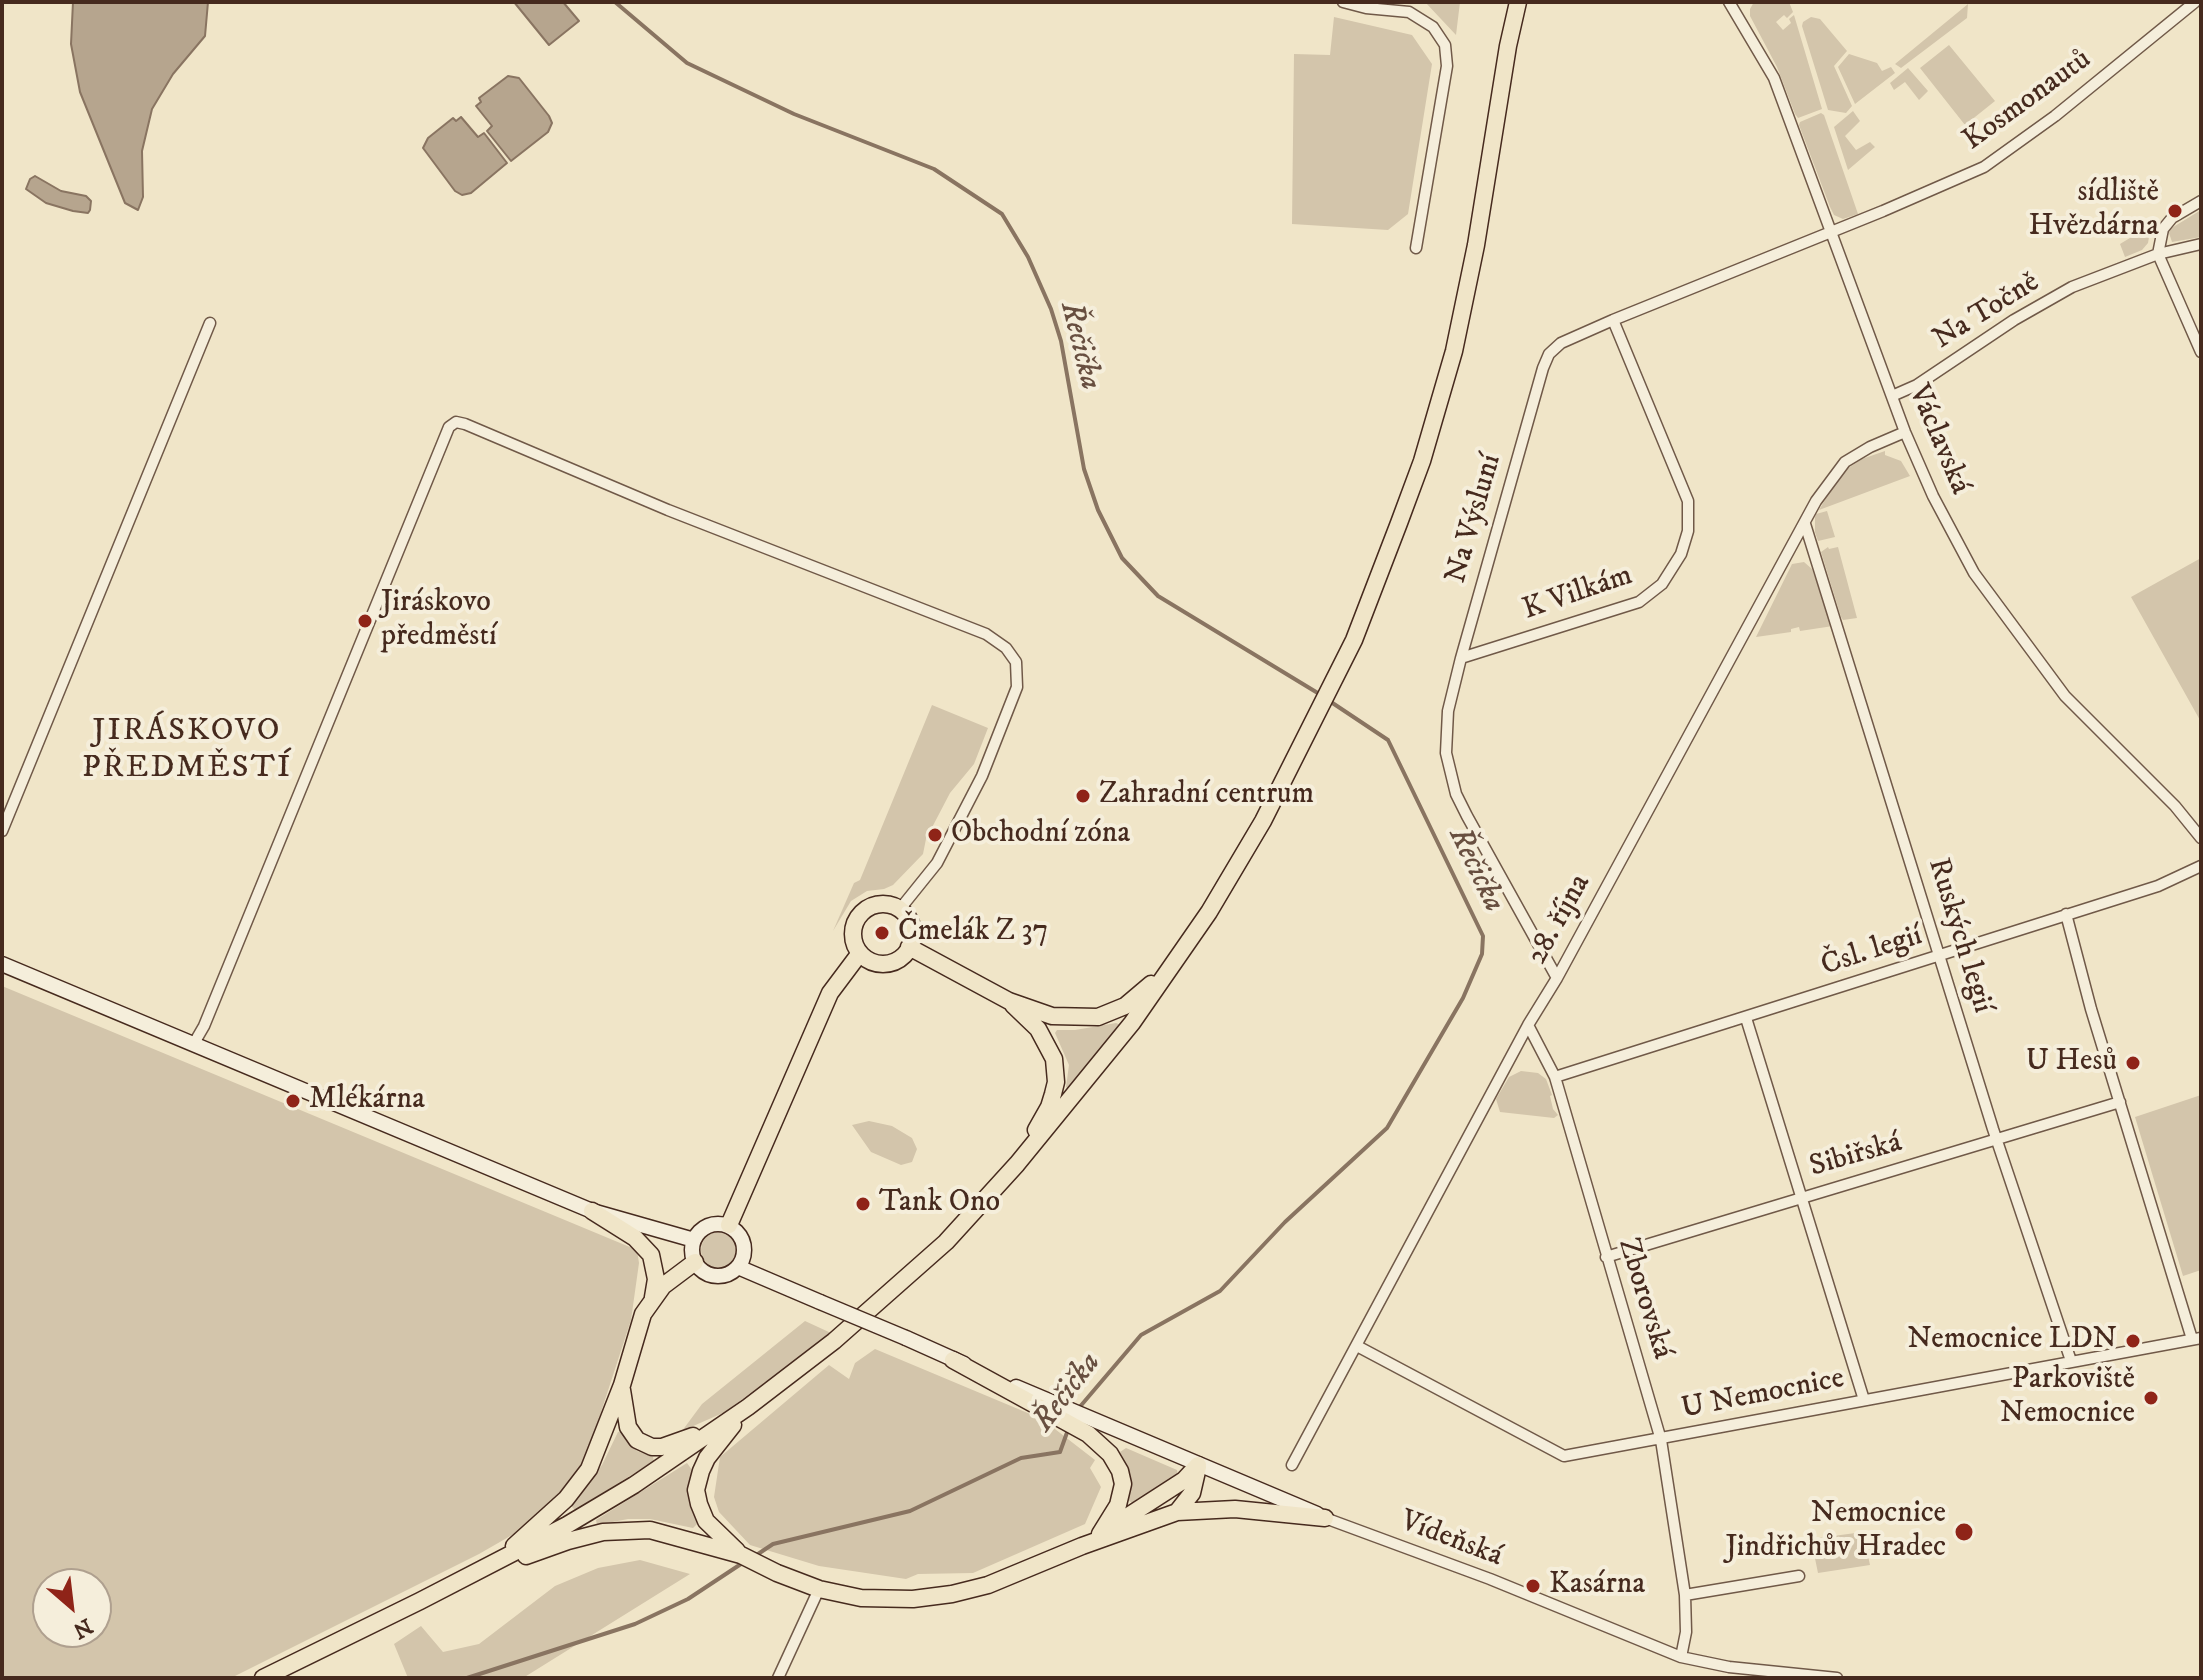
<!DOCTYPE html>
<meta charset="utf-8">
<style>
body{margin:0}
#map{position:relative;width:2203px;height:1680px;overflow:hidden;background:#f0e5c8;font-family:"IM FELL DW Pica",serif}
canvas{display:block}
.frame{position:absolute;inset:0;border:4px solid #462a1e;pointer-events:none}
.north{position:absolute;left:32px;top:1568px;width:80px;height:80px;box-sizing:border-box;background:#f5eedb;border:2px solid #afa08f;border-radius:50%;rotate:152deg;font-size:22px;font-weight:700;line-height:32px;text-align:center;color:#462a1e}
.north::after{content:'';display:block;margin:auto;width:28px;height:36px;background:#8f2418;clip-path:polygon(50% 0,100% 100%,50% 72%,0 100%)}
</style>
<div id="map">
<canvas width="2203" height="1680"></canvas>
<div class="frame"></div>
<div class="north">N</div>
</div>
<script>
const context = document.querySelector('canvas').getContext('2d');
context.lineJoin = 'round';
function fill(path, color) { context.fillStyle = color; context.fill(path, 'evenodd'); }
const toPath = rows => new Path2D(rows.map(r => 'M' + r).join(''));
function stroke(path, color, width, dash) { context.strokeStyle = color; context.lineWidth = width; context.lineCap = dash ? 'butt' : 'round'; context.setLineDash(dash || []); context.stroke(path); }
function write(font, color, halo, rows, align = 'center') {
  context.font = font + ' "IM FELL DW Pica",serif'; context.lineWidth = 8; context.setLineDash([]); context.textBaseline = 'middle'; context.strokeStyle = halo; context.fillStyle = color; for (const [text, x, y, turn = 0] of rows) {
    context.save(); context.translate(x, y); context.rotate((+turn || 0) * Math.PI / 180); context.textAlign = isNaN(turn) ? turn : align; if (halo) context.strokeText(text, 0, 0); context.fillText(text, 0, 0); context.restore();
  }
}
const green = toPath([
 [1424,2,1460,2,1456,35,1425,2],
 [1754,2,1789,2,1793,12,1787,18,1784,15,1776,22,1783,30,1791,23,1789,19,1794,15,1822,109,1798,118,1795,114,1777,67,1750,16,1750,9],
 [1968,4,1967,18,1901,68,1895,64],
 [1334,17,1412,35,1432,64,1408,214,1388,230,1292,224,1294,54,1330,55],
 [1811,17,1820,19,1847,51,1834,66,1852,106,1846,113,1828,110,1802,26,1803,22],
 [1949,45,1995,101,1965,125,1920,68],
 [1849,54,1877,63,1882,71,1891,67,1895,73,1855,104,1838,67],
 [1908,68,1928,91,1919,100,1905,82,1894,90,1890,83],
 [1853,111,1860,121,1845,136,1856,150,1870,142,1875,147,1848,170,1834,127],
 [1821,113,1824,115,1858,214,1843,219,1834,215,1830,207,1799,125,1800,122],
 [2201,210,2201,237,2172,242,2169,233,2170,229],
 [2148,227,2150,231,2148,243,2142,250,2125,257,2120,244],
 [1885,451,1885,455,1901,461,1910,476,1819,510,1838,478,1847,469,1862,459],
 [1827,511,1835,537,1818,541,1815,532,1815,517,1816,514],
 [1828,547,1829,549,1838,547,1857,618,1843,620,1841,617,1821,552],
 [2201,558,2201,722,2131,597],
 [1804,562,1812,569,1833,626,1800,631,1799,627,1791,629,1791,632,1756,637,1792,564],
 [932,705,988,728,974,764,950,793,926,839,923,854,893,885,884,889,867,891,851,901,833,931,854,883,860,880],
 [2,986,637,1250,639,1263,631,1320,586,1458,558,1497,519,1531,479,1554,231,1678,2,1678],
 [48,1584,96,1584,96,1632,48,1632],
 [1116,1023,1121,1025,1069,1090,1066,1087,1069,1065,1055,1033,1057,1030,1075,1030],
 [1521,1071,1538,1073,1546,1079,1552,1095,1550,1096,1553,1109,1558,1115,1554,1118,1500,1112,1496,1099,1509,1077],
 [2201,1095,2201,1270,2183,1276,2135,1117],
 [869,1121,892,1126,912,1138,917,1149,912,1162,901,1165,871,1152,852,1125],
 '701 1250a18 18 0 1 1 36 0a18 18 0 1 1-36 0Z',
 [805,1321,831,1333,725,1412,682,1431,702,1404],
 [875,1349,1042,1419,1095,1460,1090,1468,1101,1487,1085,1524,973,1573,918,1574,906,1579,819,1566,750,1545,719,1512,714,1497,720,1457,829,1365,849,1379,855,1363],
 [618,1432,621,1432,637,1451,653,1457,654,1461,575,1510,571,1506,602,1465],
 [1126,1448,1177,1470,1178,1477,1135,1505,1128,1500,1129,1475,1120,1452],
 [687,1463,692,1470,691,1507,698,1523,693,1528,650,1519,628,1519,597,1525,596,1520],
 [1863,1532,1870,1565,1818,1573,1811,1539],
 [640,1560,690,1574,523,1678,408,1678,394,1644,421,1626,443,1652,479,1644,555,1586,598,1568]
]);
const water = toPath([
 [73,2,208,2,205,36,173,74,152,109,142,151,143,197,138,210,125,203,80,92,71,44,73,2],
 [514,2,563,2,579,21,549,45,514,2],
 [508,76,519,78,549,116,552,123,548,132,511,161,487,131,492,126,476,106,481,102,479,98,508,76],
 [461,117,478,137,484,133,507,163,471,193,462,195,455,191,423,148,428,138,453,118,456,121,461,117],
 [35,176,61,191,86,196,91,201,90,210,88,213,73,211,46,203,26,189,30,179,35,176]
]);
const stream = toPath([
 [615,2,687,63,794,114,934,169,1002,214,1028,257,1051,309,1061,341,1084,469,1098,510,1122,558,1158,596,1321,695],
 [1078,1409,1141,1335,1220,1291,1285,1222,1387,1128,1463,998,1482,954,1483,936,1388,740,1328,700],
 [755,1556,773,1544,910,1511,1021,1458,1060,1452,1069,1427],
 [467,1678,635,1624,688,1599,744,1562]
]);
const minor = toPath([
 [1343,2,1366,8,1409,12,1433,27,1445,45,1447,66,1416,248],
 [1729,2,1774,78,1905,432,1933,496,1974,573,2065,696,2175,806,2201,838],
 [2201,201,2172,218,2163,229,2158,254,2201,352],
 [1892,396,1917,385,2014,320,2072,287,2158,254,2201,244],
 [1805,524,1993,1129,2071,1361],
 [1461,658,1639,602,1662,584,1681,554,1688,531,1688,501,1613,320],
 [2,831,210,323],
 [2066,914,2091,1009,2192,1339],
 [1557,978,1467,816,1456,794,1446,753,1448,711,1461,658,1543,368,1549,354,1561,343,1613,320,1883,211,1984,167,2055,116,2195,2],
 [1746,1018,1864,1400],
 [1528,1025,1555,1077,1661,1440,1685,1595,1686,1632,1681,1657],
 [193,1045,204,1026,449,427,456,422,465,424,668,510,986,634,1006,648,1016,662,1017,687,982,776,937,863,900,909],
 [1555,1077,2158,886,2201,866],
 [1606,1257,2120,1102],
 [1357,1346,1564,1456,2201,1338],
 [1292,1465,1528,1025,1557,978,1816,501,1845,462,1870,447,1905,432],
 [1325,1518,1490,1579,1681,1657,1729,1667,1837,1678],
 [1685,1595,1799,1576],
 [778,1678,819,1589]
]);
const secondary = toPath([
 [2,964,592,1211,694,1240],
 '692 1250a26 26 0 1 1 52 0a26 26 0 1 1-52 0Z',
 [738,1267,820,1302],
 [906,1338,964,1364],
 [1016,1387,1317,1514]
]);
const primary = toPath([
 '853 934a30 30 0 1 1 60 0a30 30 0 1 1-60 0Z',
 [909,947,1009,1001,1052,1016,1098,1017,1125,1006,1151,984],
 [1013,1005,1038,1029,1054,1059,1056,1082,1053,1094,1049,1107,1036,1130],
 [592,1211,635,1238,651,1255,656,1279,653,1297],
 [729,1225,830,993,860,953],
 [953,1360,1088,1434,1110,1454,1120,1471,1123,1484,1118,1505,1100,1534],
 [622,1390,628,1427,637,1440,652,1447,662,1447,693,1436],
 [733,1425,707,1458,701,1471,696,1490,699,1504,706,1521,737,1551],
 [1177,1512,1192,1493,1198,1467],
 [1105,1531,1184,1480,1198,1465],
 [514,1546,566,1499,589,1469,622,1385,643,1314,663,1286,695,1262],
 [526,1556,568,1541,603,1532,650,1530,741,1555,777,1573,819,1589,861,1598,913,1599,952,1594,988,1585,1082,1546,1177,1512,1235,1509,1325,1518],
 [263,1678,420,1601,567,1525,634,1485,748,1407,834,1341,946,1242,1017,1164,1132,1023,1209,912,1263,821,1354,640,1399,523,1422,461,1454,351,1476,245,1508,46,1518,2]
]);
const secondaryBridge = toPath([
 [820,1302,906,1338]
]);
const markers = [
 [2175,211,8,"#8f2418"],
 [365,621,8,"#8f2418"],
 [1083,796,8,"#8f2418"],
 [935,835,8,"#8f2418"],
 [882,933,8,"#8f2418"],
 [2133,1063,8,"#8f2418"],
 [293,1101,8,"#8f2418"],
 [863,1204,8,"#8f2418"],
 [2133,1341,8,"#8f2418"],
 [2151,1398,8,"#8f2418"],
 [1964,1532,10,"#8f2418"],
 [1533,1586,8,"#8f2418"]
];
const streetNames = [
 ["Kosmonautů",2028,101,-36],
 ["Na Točně",1987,312,-32],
 ["Václavská",1938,440,67],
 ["Na Výsluní",1475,519,-74],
 ["K Vilkám",1578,594,-19],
 ["28. října",1560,920,-61],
 ["Ruských legií",1959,936,73],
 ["Čsl. legií",1872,952,-18],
 ["Sibiřská",1856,1156,-16],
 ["Zborovská",1644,1299,73],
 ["U Nemocnice",1763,1395,-11],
 ["Vídeňská",1451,1540,21]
];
const poiNames = [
 ["sídliště",2159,194,"right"],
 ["Hvězdárna",2159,228,"right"],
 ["Jiráskovo",381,604],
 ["předměstí",381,638],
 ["Zahradní centrum",1099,796],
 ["Obchodní zóna",951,835],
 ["Čmelák Z 37",898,933],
 ["U Hesů",2117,1063,"right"],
 ["Mlékárna",309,1101],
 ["Tank Ono",879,1204],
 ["Nemocnice LDN",2117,1341,"right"],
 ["Parkoviště",2135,1381,"right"],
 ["Nemocnice",2135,1415,"right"],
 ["Nemocnice",1946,1515,"right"],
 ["Jindřichův Hradec",1946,1549,"right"],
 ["Kasárna",1549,1586]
];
const waterNames = [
 ["Řečička",1079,346,76],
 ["Řečička",1475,870,64],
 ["Řečička",1068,1393,-53]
];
const neighbourhoodNames = [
 ["JIRÁSKOVO",187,732],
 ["PŘEDMĚSTÍ",187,769]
];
fill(green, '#d3c5ab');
fill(water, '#b6a58e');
stroke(water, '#897461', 2);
stroke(stream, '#897461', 4);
stroke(minor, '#705948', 13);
stroke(secondary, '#462a1e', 17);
stroke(primary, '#462a1e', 19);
stroke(minor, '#f5eedb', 10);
stroke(secondary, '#f5eedb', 14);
stroke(primary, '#f0e5c8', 16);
stroke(secondaryBridge, '#462a1e', 17, []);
stroke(secondaryBridge, '#f5eedb', 14);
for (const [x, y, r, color] of markers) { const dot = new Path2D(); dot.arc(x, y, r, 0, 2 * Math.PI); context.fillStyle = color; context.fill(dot); stroke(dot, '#f5eedb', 3); }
write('30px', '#462a1e', '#f5eedb', streetNames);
write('30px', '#462a1e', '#f5eedb', poiNames, 'left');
write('italic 32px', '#684f40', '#f5eedb', waterNames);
context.letterSpacing = '2px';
write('32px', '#462a1e', '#f5eedb', neighbourhoodNames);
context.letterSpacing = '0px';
</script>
